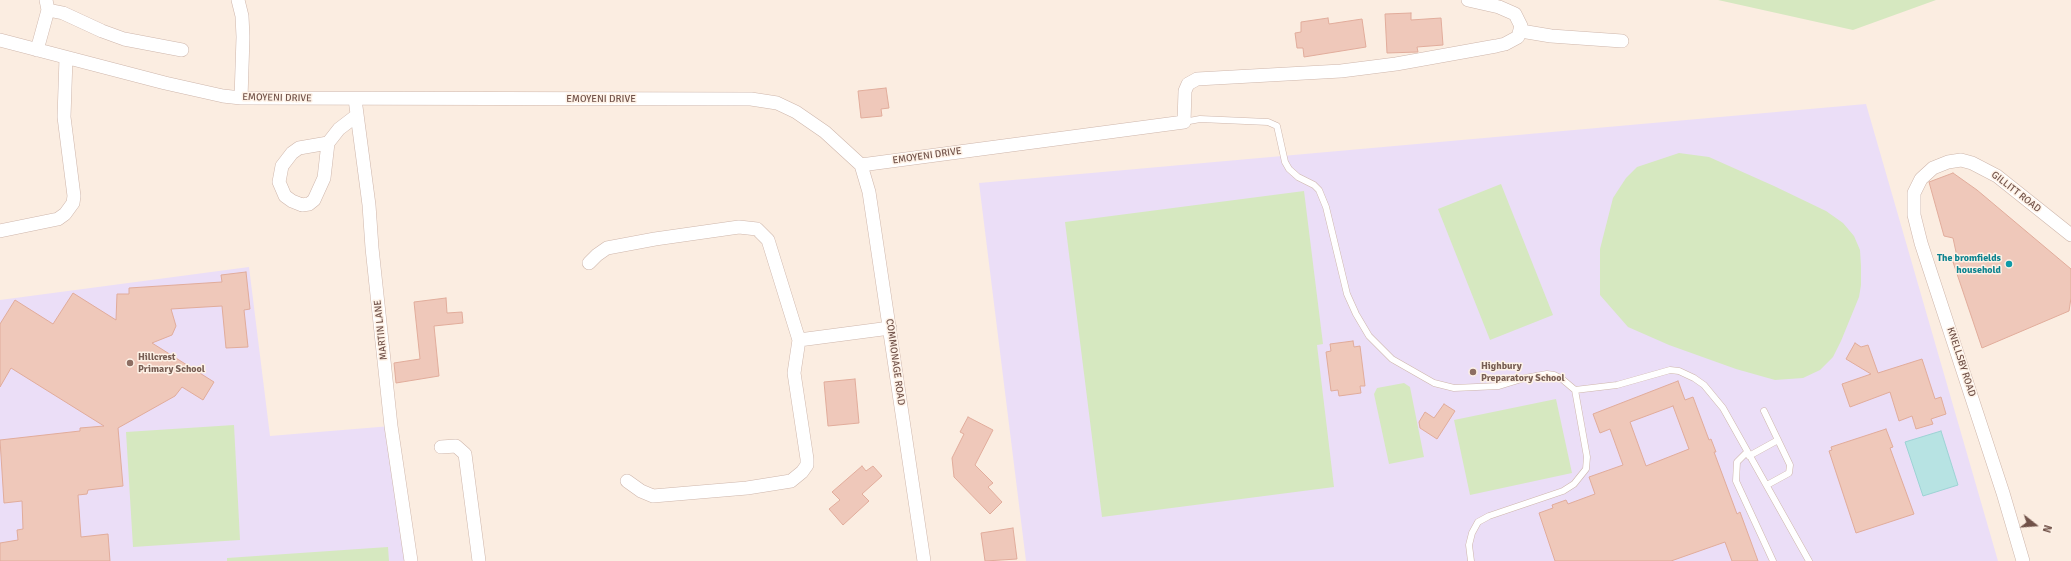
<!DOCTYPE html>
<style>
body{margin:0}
#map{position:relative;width:2071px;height:561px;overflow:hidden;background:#fbede1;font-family:Signika,sans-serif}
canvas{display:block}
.north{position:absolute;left:2015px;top:505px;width:40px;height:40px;-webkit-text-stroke:3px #fef2e7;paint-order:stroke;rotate:107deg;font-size:11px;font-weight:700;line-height:16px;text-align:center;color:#715249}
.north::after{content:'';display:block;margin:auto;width:14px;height:18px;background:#715249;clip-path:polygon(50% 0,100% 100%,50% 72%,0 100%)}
</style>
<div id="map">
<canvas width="2071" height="561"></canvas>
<div class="north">N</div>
</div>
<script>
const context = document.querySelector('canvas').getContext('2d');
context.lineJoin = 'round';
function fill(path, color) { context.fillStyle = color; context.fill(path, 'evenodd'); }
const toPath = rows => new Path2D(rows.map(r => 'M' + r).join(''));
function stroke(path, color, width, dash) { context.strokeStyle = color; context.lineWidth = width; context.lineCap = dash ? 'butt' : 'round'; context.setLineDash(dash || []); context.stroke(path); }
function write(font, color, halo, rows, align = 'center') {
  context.font = font + ' Signika,sans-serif'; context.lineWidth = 3; context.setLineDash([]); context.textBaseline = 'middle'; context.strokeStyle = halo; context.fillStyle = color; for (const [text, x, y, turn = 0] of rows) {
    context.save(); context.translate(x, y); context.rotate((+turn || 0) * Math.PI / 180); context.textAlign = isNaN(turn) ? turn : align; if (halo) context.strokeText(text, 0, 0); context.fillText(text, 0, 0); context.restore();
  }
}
const education = toPath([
 [1866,104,1998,561,1026,561,979,183],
 [249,267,270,436,391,426,411,561,0,561,0,300]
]);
const green = toPath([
 [1718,0,1936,0,1853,30],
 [1679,153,1709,157,1774,186,1826,211,1843,223,1854,236,1860,250,1861,266,1861,285,1859,297,1841,341,1833,357,1820,370,1803,378,1775,380,1736,369,1669,345,1628,327,1600,295,1600,249,1613,198,1626,178,1637,167],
 [1501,184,1553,315,1490,340,1438,209],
 [1304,191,1323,344,1317,345,1334,487,1102,517,1065,222],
 [1404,383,1410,387,1424,457,1389,464,1374,394,1377,388],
 [1556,399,1572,473,1470,495,1454,420],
 [234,425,240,540,133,547,126,432],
 [388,547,389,561,227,561,227,558]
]);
const water = toPath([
 [1941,431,1958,485,1923,496,1905,442,1941,431]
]);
const building = toPath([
 [1411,13,1411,20,1441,18,1443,45,1417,47,1418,52,1387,53,1385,14,1411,13],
 [1328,18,1329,24,1362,19,1366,47,1304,57,1303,48,1297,48,1295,33,1301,32,1301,22,1328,18],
 [886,88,889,108,881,109,882,116,861,118,858,91,886,88],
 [1953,173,1977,190,2071,269,2071,298,2069,311,1982,348,1952,259,1956,252,1953,238,1944,236,1929,182,1953,173],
 [246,272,250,309,244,310,248,347,226,348,222,306,171,309,176,326,172,335,152,343,214,382,203,400,182,387,175,396,118,428,123,486,88,490,87,494,78,495,81,537,108,534,110,561,0,561,0,543,18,540,17,530,23,529,22,501,4,503,0,440,80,431,80,428,104,426,11,368,0,387,0,324,15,300,53,324,73,293,116,320,117,294,129,294,129,288,222,282,221,275,246,272],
 [446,298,447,313,462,312,463,323,434,326,439,376,396,383,394,363,420,359,414,302,446,298],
 [1353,341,1354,347,1360,346,1365,386,1360,386,1361,393,1339,396,1338,390,1331,391,1326,352,1331,351,1330,344,1353,341],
 [1855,343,1861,347,1868,345,1878,373,1922,359,1935,399,1941,397,1946,414,1931,419,1933,424,1916,429,1912,416,1899,421,1890,392,1850,407,1842,384,1871,374,1846,359,1855,343],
 [855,379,859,423,828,426,824,382,855,379],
 [1678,381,1685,400,1693,397,1709,440,1711,439,1716,452,1714,452,1737,514,1740,512,1758,561,1732,561,1725,542,1671,561,1555,561,1539,513,1553,508,1552,505,1566,500,1568,504,1595,494,1589,477,1623,465,1610,429,1600,433,1593,414,1678,381],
 [1673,406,1689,449,1646,466,1630,422,1673,406],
 [1444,404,1455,411,1437,439,1420,428,1419,422,1425,412,1434,418,1444,404],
 [968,417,993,430,975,465,993,483,988,487,1002,502,990,514,954,477,952,458,964,434,960,432,968,417],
 [1886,429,1893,447,1890,448,1914,514,1856,533,1829,451,1832,450,1831,447,1886,429],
 [862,466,866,471,873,466,882,476,862,494,869,501,843,525,829,509,840,500,832,492,862,466],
 [1013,528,1017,559,985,561,981,533,1013,528]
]);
const service = toPath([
 [1184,122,1200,119,1268,122,1277,126,1285,162,1289,169,1298,177,1314,185,1319,190,1326,207,1347,294,1356,314,1369,336,1392,359,1434,383,1454,388,1499,386,1525,378,1547,374,1554,375,1562,379,1575,390,1587,457,1586,469,1574,484,1563,491,1489,516,1478,522,1472,533,1469,545,1471,561],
 [1575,390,1617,385,1670,370,1679,371,1694,378,1704,385,1723,408,1809,561],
 [1764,411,1790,465,1789,473,1767,485],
 [1747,452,1737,462,1736,481,1773,561],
 [1749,456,1778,440]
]);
const minor = toPath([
 [238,0,242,16,243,37,241,98],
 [48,10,63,13,102,31,124,39,182,50],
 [1521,31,1551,36,1622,41],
 [0,40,165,83,223,96,241,98,751,99,777,103,796,112,825,132,861,165,869,192,924,561],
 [37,50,48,10,46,0],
 [355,99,369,205,372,248,391,426,411,561],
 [328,143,299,148,292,153,282,166,279,182,285,196,292,201,302,205,309,204,314,200,324,178,328,143,339,129,356,116],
 [861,165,1184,122,1185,91,1188,84,1197,79,1341,71,1396,64,1496,46,1505,44,1518,37,1521,26,1515,14,1499,7,1468,0],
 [0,231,58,219,65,214,73,203,74,196,64,117,66,58],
 [589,263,597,255,607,248,655,239,739,227,757,229,768,240,799,340],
 [441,447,456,446,465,454,479,561],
 [627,481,641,491,653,496,747,488,791,481,802,472,807,465,807,459,794,373,799,340,890,328],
 [2023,561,2003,493,1921,243,1914,215,1914,193,1921,179,1933,168,1948,162,1961,160,1972,163,1997,176,2071,235]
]);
const markers = [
 [2009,264,4,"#0f9aa8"],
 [130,363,4,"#8d6e63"],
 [1473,372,4,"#8d6e63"]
];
const streetNames = [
 ["EMOYENI DRIVE",277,98,1],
 ["EMOYENI DRIVE",601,99],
 ["EMOYENI DRIVE",927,156,-8],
 ["GILLITT ROAD",2016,192,38],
 ["MARTIN LANE",381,330,-96],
 ["COMMONAGE ROAD",895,362,82],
 ["KNELLSBY ROAD",1961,362,72]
];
const cultureNames = [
 ["The bromfields",2001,258],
 ["household",2001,270]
];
const educationNames = [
 ["Hillcrest",138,357],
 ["Primary School",138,369],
 ["Highbury",1481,366],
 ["Preparatory School",1481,378]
];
fill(education, '#ebdef7');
fill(green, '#d6e8c0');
fill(water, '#b7e3e3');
stroke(water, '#9dd3d5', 1);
fill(building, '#efc8ba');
stroke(building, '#e1ac9b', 1);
stroke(service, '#ceb6ab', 7);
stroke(minor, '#ceb6ab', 14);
stroke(service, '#fff', 6);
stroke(minor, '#fff', 13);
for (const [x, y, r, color] of markers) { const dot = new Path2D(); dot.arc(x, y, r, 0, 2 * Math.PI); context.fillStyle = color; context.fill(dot); stroke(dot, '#fef2e7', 1.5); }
write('10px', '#715249', '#fef2e7', streetNames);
write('bold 10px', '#0d838f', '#fef2e7', cultureNames, 'right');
write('bold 10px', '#785e54', '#fef2e7', educationNames, 'left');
</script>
